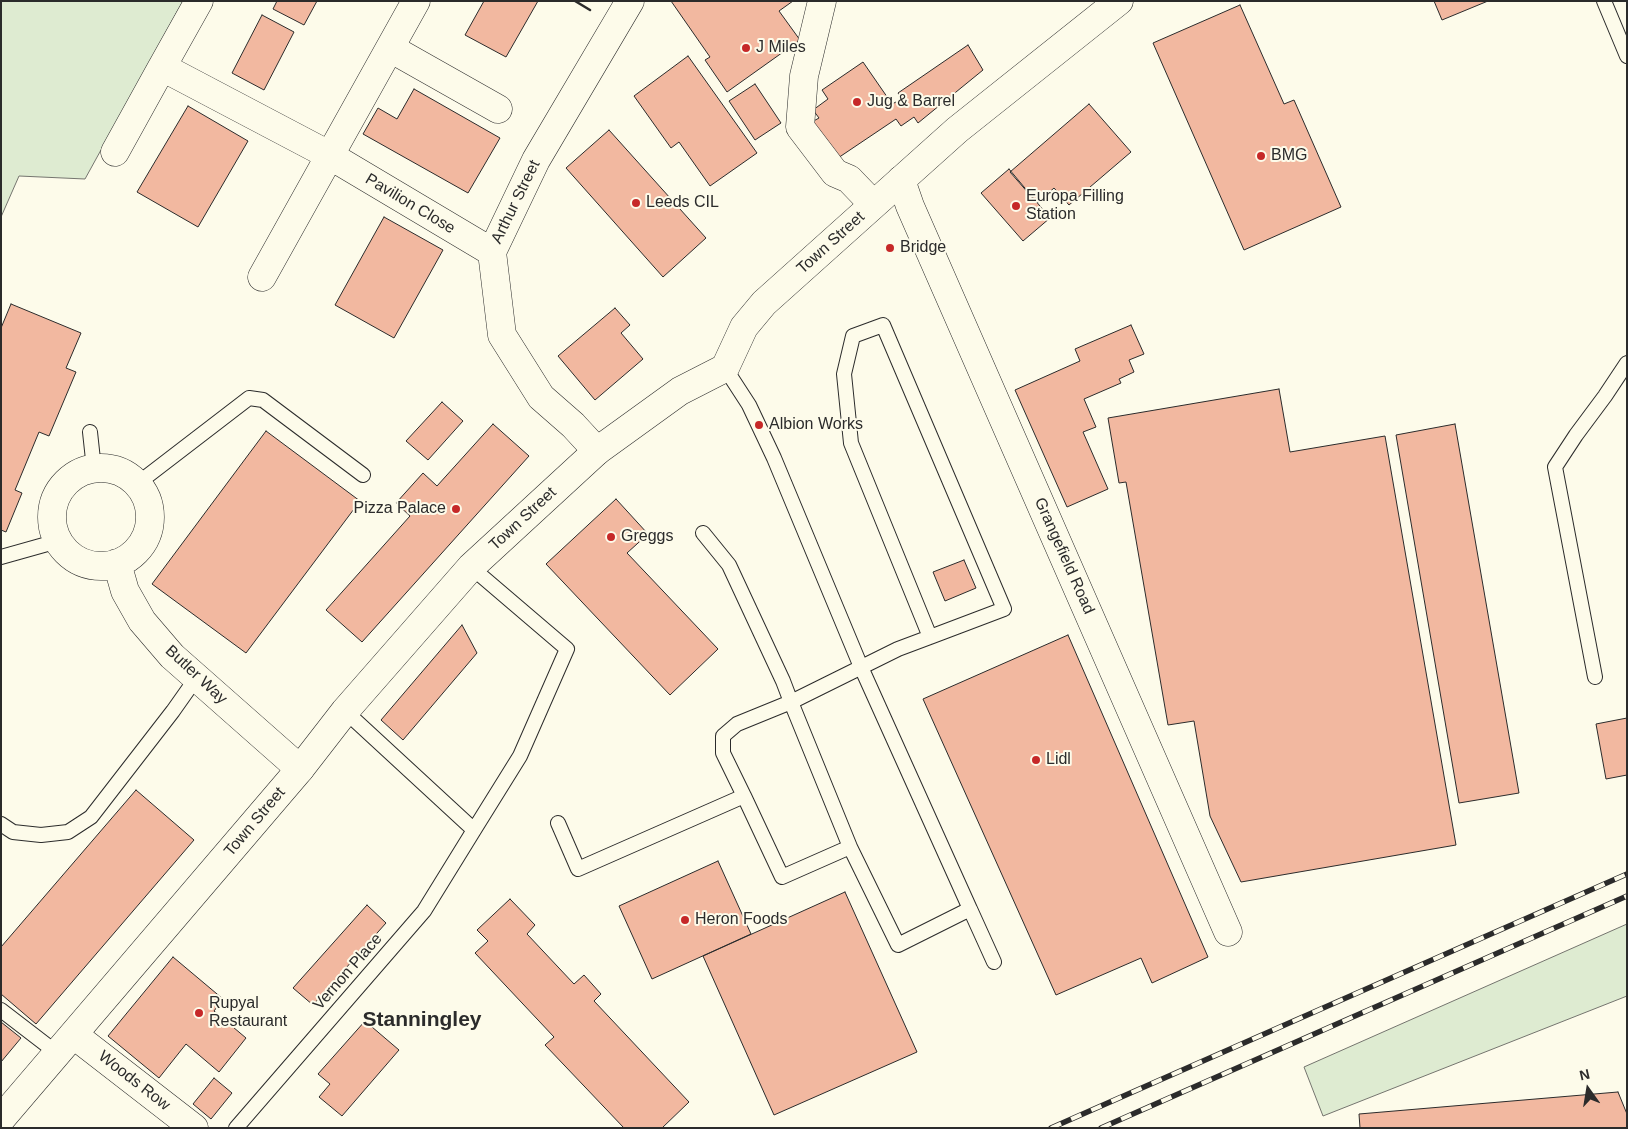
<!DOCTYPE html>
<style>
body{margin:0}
#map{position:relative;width:1628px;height:1129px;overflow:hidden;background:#fdfbea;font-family:Helvetica,sans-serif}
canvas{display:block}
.frame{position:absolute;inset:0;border:2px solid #2b2b2b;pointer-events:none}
.north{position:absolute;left:1563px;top:1064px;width:50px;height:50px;-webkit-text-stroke:4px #fdfbea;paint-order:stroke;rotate:347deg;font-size:14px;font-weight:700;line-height:20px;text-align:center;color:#2b2b2b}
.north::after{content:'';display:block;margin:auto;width:18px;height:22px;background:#2b2b2b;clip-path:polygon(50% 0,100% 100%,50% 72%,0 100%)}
</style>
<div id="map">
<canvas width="1628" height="1129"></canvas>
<div class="frame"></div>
<div class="north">N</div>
</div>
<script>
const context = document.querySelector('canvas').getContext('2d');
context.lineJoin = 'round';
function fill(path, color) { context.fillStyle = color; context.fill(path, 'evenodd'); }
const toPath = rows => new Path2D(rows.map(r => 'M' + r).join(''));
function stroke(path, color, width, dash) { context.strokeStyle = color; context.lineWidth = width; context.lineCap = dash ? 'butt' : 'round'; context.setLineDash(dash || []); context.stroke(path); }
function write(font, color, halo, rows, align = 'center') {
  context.font = font + ' Helvetica,sans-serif'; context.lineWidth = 4; context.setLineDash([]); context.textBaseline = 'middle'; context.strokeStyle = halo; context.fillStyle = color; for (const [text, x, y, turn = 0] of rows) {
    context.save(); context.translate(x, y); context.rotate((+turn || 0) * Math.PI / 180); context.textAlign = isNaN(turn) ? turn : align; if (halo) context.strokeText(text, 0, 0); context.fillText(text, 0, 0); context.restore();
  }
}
const green = toPath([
 [1,1,183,1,85,179,19,176,1,217,1,1],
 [1627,924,1627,996,1323,1116,1304,1067,1627,924]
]);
const building = toPath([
 [277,1,317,1,304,25,273,9,277,1],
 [484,1,538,1,506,57,465,35,484,1],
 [671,1,793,1,779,11,800,40,727,92,705,60,710,57,671,1],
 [1434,1,1488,1,1442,20,1434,1],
 [1240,5,1284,104,1294,100,1341,207,1244,250,1153,43,1240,5],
 [262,15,294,32,264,90,232,73,262,15],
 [968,45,983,70,918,123,914,117,901,126,896,119,835,160,810,123,819,118,813,110,828,99,822,90,863,62,892,104,902,99,898,93,968,45],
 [688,56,757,153,710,186,679,142,671,148,634,96,688,56],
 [755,84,781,123,755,140,729,101,755,84],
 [414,89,500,138,468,193,363,134,378,108,397,119,414,89],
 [1089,104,1131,152,1069,205,1054,188,1037,203,1010,172,1089,104],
 [188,106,248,141,198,227,137,192,188,106],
 [609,130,706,238,663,277,566,168,609,130],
 [1009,169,1050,218,1023,241,981,193,1009,169],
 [384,217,443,250,394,338,335,305,384,217],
 [11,304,81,333,66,368,76,372,49,436,39,432,15,490,22,493,6,532,1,530,1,328,11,304],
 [615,308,630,325,621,333,643,359,595,400,558,356,615,308],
 [1131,325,1144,354,1129,360,1134,372,1119,379,1121,383,1084,399,1096,427,1083,432,1108,489,1067,507,1015,390,1080,361,1075,349,1131,325],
 [1279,389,1290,452,1385,436,1456,845,1241,882,1210,816,1194,721,1168,725,1126,482,1119,483,1108,418,1279,389],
 [442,402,463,421,428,460,406,441,442,402],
 [493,424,529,456,362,642,326,610,410,516,396,503,423,473,437,486,493,424],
 [1455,424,1519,793,1459,803,1396,435,1455,424],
 [266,431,360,501,246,653,152,584,266,431],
 [616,499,648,534,627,553,718,649,670,695,546,564,616,499],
 [964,560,976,588,945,601,933,572,964,560],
 [462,625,477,653,403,740,381,720,462,625],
 [1068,635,1208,957,1152,983,1141,958,1056,995,923,699,1068,635],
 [1627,718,1627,775,1606,779,1596,724,1627,718],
 [136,790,194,840,36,1024,1,994,1,947,136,790],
 [718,861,751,934,652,979,619,906,718,861],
 [845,892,917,1052,774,1115,703,956,845,892],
 [510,899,535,925,527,934,574,984,584,975,601,994,594,1001,689,1102,662,1128,624,1128,545,1045,554,1037,475,953,488,941,477,930,510,899],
 [367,905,386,923,313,1005,293,988,367,905],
 [173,957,223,999,214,1011,246,1038,219,1072,186,1044,159,1078,108,1036,173,957],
 [365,1021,399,1050,342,1116,319,1097,330,1084,318,1074,365,1021],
 [1,1022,21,1038,1,1062,1,1022],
 [214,1078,232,1093,211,1119,193,1104,214,1078],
 [1618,1092,1627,1114,1627,1128,1360,1128,1359,1114,1618,1092]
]);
const lane = toPath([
 [1604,1,1627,56],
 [90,432,94,469],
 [137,484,249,398,263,400,363,475],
 [703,533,729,565,783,681,791,702,737,724,723,736,723,753,744,796],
 [1,557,58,541],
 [471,567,567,649,520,756,474,830],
 [1595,677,1555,467,1576,435,1605,396,1627,363],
 [558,823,578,869,744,796,782,877,850,847,898,945,970,909,861,667,774,458,749,405,725,368],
 [1,824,13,832,41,835,68,832,91,817,173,711,197,677],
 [850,847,791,702,898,649,930,637,851,443,844,374,853,336,883,325,1004,609,930,637],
 [970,909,994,962],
 [1,1010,57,1053],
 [236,1128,424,911,474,830,345,711]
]);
const street = toPath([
 [822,1,804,76,800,127,835,173,849,179,873,204],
 [390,48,498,109],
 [162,67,199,1],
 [115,152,162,67,329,155,492,252],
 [901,180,910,206,1228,932],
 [262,277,416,1],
 [597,451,573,425,541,397,502,335,492,252,536,160,630,1],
 '52 517a49 49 0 1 1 98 0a49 49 0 1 1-98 0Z',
 [117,563,125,591,142,621,172,656,300,769],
 [74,1035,194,1128]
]);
const secondary = toPath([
 [1,1119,300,769,345,711,471,567,597,451,680,391,725,368,744,327,764,303,957,130,1119,1]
]);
const rail = toPath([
 [1051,1128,1627,874],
 [1101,1128,1627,896]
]);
const wall = toPath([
 [575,1,590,10]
]);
const markers = [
 [746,48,5,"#c62828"],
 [857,102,5,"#c62828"],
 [1261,156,5,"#c62828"],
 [636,203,5,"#c62828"],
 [1016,206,5,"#c62828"],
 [890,248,5,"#c62828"],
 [759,425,5,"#c62828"],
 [456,509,5,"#c62828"],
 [611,537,5,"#c62828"],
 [1036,760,5,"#c62828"],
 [685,920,5,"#c62828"],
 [199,1013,5,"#c62828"]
];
const poiNames = [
 ["J Miles",756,48],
 ["Jug & Barrel",867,102],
 ["BMG",1271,156],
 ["Europa Filling",1026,197],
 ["Station",1026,215],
 ["Leeds CIL",646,203],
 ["Bridge",900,248],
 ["Albion Works",769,425],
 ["Pizza Palace",446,509,"right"],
 ["Greggs",621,537],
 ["Lidl",1046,760],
 ["Heron Foods",695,920],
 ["Rupyal",209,1004],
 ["Restaurant",209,1022]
];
const streetNames = [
 ["Arthur Street",516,202,-64],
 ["Pavilion Close",410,204,31],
 ["Town Street",831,243,-42],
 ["Town Street",523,519,-43],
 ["Grangefield Road",1064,556,66],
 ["Butler Way",196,675,43],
 ["Town Street",255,822,-50],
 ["Vernon Place",348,972,-49],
 ["Woods Row",134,1081,38]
];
const districtNames = [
 ["Stanningley",422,1020]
];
fill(green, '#deebd1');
stroke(green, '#74746e', 1);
fill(building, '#f2b8a0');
stroke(building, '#2b2b2b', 1);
stroke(lane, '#2b2b2b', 16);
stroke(street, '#2b2b2b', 29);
stroke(secondary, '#2b2b2b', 29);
stroke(lane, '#fdfbea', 14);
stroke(street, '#fdfbea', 28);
stroke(secondary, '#fdfbea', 28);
stroke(rail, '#2b2b2b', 5.5);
stroke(rail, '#fdfbea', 4, [11]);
stroke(wall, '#2b2b2b', 2.5);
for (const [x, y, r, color] of markers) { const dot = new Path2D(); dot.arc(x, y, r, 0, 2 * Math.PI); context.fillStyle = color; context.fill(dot); stroke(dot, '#fdfbea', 2); }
write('16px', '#2b2b2b', '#fdfbea', poiNames, 'left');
write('16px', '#2b2b2b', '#fdfbea', streetNames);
write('bold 21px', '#2b2b2b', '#fdfbea', districtNames);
</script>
